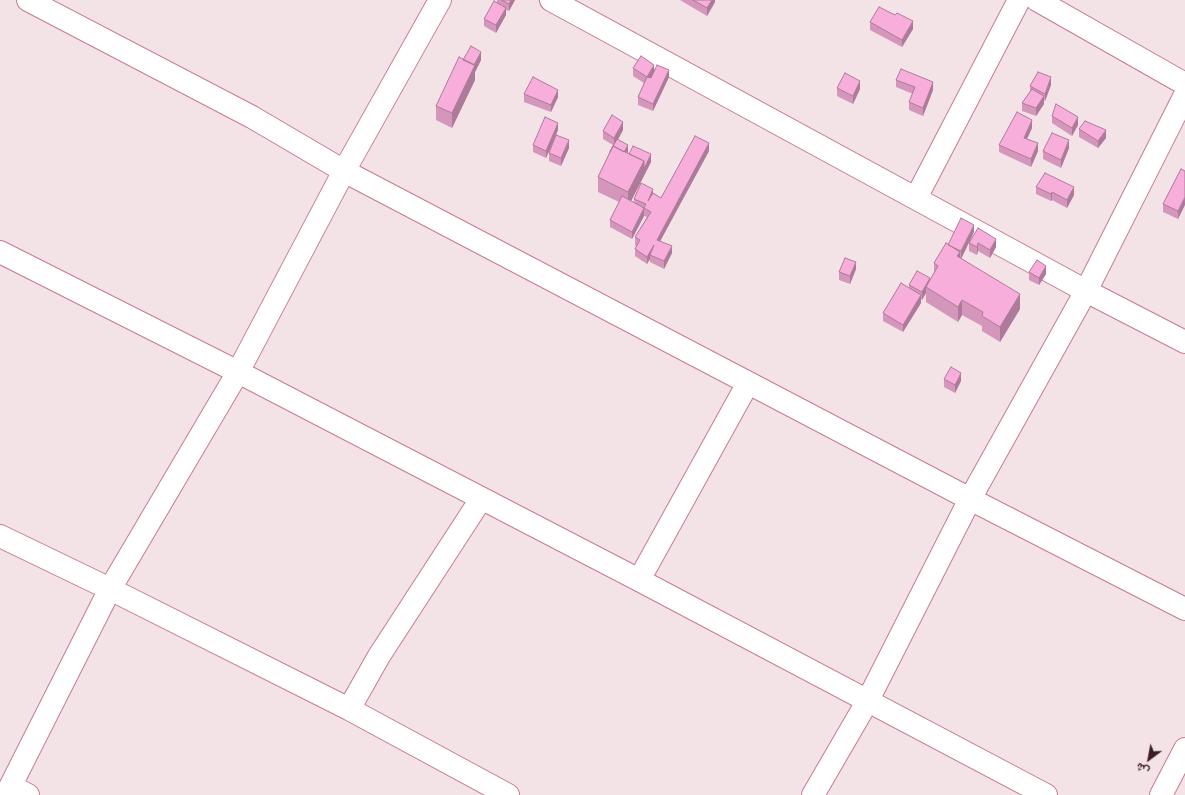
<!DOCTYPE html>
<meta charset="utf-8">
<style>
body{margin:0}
#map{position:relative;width:1185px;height:795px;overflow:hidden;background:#f3e2e6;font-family:"Noto Serif",Vazirmatn,serif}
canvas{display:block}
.north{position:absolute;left:1129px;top:739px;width:40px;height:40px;-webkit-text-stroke:3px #f3e2e6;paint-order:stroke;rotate:212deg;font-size:11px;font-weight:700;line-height:16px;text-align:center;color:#3c1d26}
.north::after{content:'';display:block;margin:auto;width:14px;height:18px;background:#3c1d26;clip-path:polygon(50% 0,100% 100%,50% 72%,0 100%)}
</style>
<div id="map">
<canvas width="1185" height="795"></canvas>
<div class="north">ش</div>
</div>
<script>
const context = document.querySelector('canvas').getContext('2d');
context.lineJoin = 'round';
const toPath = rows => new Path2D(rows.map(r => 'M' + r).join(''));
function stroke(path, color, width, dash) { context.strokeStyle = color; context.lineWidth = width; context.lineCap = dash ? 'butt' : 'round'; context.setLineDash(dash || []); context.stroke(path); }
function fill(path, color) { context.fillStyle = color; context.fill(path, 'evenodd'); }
const minor = toPath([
 [28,0,252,117,344,171,970,499,1185,609],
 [551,0,1086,291,1185,342],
 [1037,0,1185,84],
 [916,198,1019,0],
 [0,252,238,372,639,580,1046,795],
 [0,536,110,589,349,709,508,795],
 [639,580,748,383],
 [349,709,379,656,481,499],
 [11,786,28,795],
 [813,795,867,702,970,499,1086,291,1185,95],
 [1161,795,1185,749]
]);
const major = toPath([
 [6,795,110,589,238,372,344,171,440,0]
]);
const wall = toPath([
 [497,0,515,0,509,11,506,10,506,15,496,33,484,26,484,19,497,3],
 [680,0,715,0,715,2,707,16],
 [870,22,913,29,902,47,870,30],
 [463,60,481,60,475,72,475,80,452,128,436,120,436,106],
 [633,68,654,70,669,77,653,111,638,105,638,97,644,83,633,76],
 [896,80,933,90,923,116,909,110,909,102,913,94,896,87],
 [1051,85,1045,101,1044,100,1044,104,1036,116,1022,111,1022,103,1030,91,1030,86],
 [837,88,860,89,853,104,837,96],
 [524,94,558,97,551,112,524,102],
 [1052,116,1078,125,1072,136,1052,123],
 [1032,128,1027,139,1038,151,1031,167,999,152,999,145],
 [1079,129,1106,138,1098,148,1079,137],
 [558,130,556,135,569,148,561,166,549,161,549,153,555,138,546,158,533,152,533,145],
 [623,130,618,140,628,153,627,153,651,162,631,201,634,202,634,199,653,194,661,198,709,151,660,241,672,253,664,269,650,262,650,259,647,264,635,256,635,249,636,246,635,245,635,237,647,217,644,216,644,211,644,216,632,239,610,227,610,220,619,202,598,192,598,177,613,145,603,139,603,131],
 [1069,148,1061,168,1043,159,1043,151],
 [1181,169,1178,219,1163,212,1163,204],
 [1036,187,1074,195,1067,208,1052,200,1051,201,1036,194],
 [978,228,996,247,990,258,978,251,977,255,969,251,969,243],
 [974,232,961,259,1020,309,1000,342,982,331,982,326,962,315,958,322,926,302,926,293,922,300,921,299,921,303,903,332,883,321,883,313,909,288,909,285,930,280,934,273,934,263,948,245],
 [856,269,850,284,839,280,839,272],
 [1029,272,1046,274,1039,285,1029,280],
 [944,379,961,381,955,393,944,387]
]);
const shadedWall = toPath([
 [511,0,515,0,509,11,509,4],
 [712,0,715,0,715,2,707,16,707,8],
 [506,8,506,15,496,33,496,25],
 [913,21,913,29,902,47,902,40],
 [481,52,481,60,475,72,475,80,452,128,452,113,473,67],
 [654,65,654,72,647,85,647,77],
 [669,70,669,77,653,111,653,104],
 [1051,77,1051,85,1045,101,1045,94],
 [860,81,860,89,853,104,853,96],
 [933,82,933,90,923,116,923,108],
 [558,90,558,97,551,112,551,105],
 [1044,96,1044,104,1036,116,1036,108],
 [1078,117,1078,125,1072,136,1072,128],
 [1032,120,1032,128,1024,145,1024,138],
 [623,122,623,130,614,146,614,138],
 [558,123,558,130,546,158,546,151],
 [1106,130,1106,138,1098,148,1098,141],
 [569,140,569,148,561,166,561,158],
 [1069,140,1069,148,1061,168,1061,160],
 [709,143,709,151,657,247,657,240],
 [1038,143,1038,151,1031,167,1031,159],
 [628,145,628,153,621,166,621,158],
 [651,154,651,162,628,207,628,192,644,161],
 [1074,187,1074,195,1067,208,1067,200],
 [653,189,653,196,648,201],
 [1052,192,1052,200,1051,201,1051,194],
 [1185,197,1185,205,1178,219,1178,211],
 [644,208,644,216,632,239,632,232],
 [974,225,974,232,961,259,961,251],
 [996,239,996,247,990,258,990,250],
 [978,243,978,251,977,255,977,247],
 [654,245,650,255,650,259,647,264,647,257],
 [672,246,672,253,664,269,664,261],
 [960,252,960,267,957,256],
 [856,262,856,269,850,284,850,276],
 [1046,266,1046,274,1039,285,1039,278],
 [930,278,930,286,926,287,926,293,922,300,922,292],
 [1020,294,1020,309,1000,342,1000,327],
 [921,295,921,303,903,332,903,325],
 [962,300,962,315,958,322,958,307],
 [961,373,961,381,955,393,955,385]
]);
const building = toPath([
 [502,0,511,0,509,4,502,0],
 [693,0,712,0,707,8,693,0],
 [494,1,506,8,496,25,484,19,494,1],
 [879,7,895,15,897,13,913,21,902,40,870,22,879,7],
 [471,46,481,52,474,65,463,60,471,46],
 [641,56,654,65,647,77,633,68,641,56],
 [459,57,475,65,452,113,436,106,459,57],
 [657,65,669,70,653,104,638,97,647,77,651,78,657,65],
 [901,69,933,82,923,108,909,102,915,87,896,80,901,69],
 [1038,72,1051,77,1045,94,1030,86,1038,72],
 [845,73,860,81,853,96,837,88,845,73],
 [533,77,558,90,551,105,524,94,533,77],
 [1032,89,1044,96,1036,108,1022,103,1032,89],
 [1056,104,1078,117,1072,128,1052,116,1056,104],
 [1017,112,1032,120,1024,138,1038,143,1031,159,999,145,1017,112],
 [612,115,623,122,614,138,603,131,612,115],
 [545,117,558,123,546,151,533,145,545,117],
 [1085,121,1106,130,1098,141,1079,129,1085,121],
 [1052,133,1069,140,1061,160,1043,151,1052,133],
 [556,135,569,140,561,158,549,153,556,135],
 [695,136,709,143,657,240,672,246,664,261,650,255,654,245,647,257,635,249,640,240,635,237,651,212,644,208,646,204,634,199,641,183,653,189,648,201,653,193,661,198,695,136],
 [617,139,628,145,624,152,613,146,610,152,617,139],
 [613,146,644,161,628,192,598,177,613,146],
 [633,146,651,154,644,169,644,161,629,154,633,146],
 [1181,169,1185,171,1185,197,1178,211,1163,204,1181,169],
 [1045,173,1074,187,1067,200,1052,192,1051,194,1036,187,1045,173],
 [622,196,644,208,632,232,610,220,622,196],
 [961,218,974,225,961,251,948,245,961,218],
 [978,228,996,239,990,250,978,243,977,247,969,243,978,228],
 [946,243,960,252,957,256,1020,294,1000,327,982,316,983,312,962,300,958,307,926,287,938,266,934,263,946,243],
 [845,258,856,262,850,276,839,272,845,258],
 [1037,260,1046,266,1039,278,1029,272,1037,260],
 [917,271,930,278,922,292,909,285,917,271],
 [901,283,921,295,903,325,883,313,901,283],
 [951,367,961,373,955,385,944,379,951,367]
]);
stroke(minor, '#c97b90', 24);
stroke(major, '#c97b90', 24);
stroke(minor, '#fff', 22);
stroke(major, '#fff', 22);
fill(wall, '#d596bc');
fill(shadedWall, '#ae7a99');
fill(building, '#f8aedb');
stroke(building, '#ae7a99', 1);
</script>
